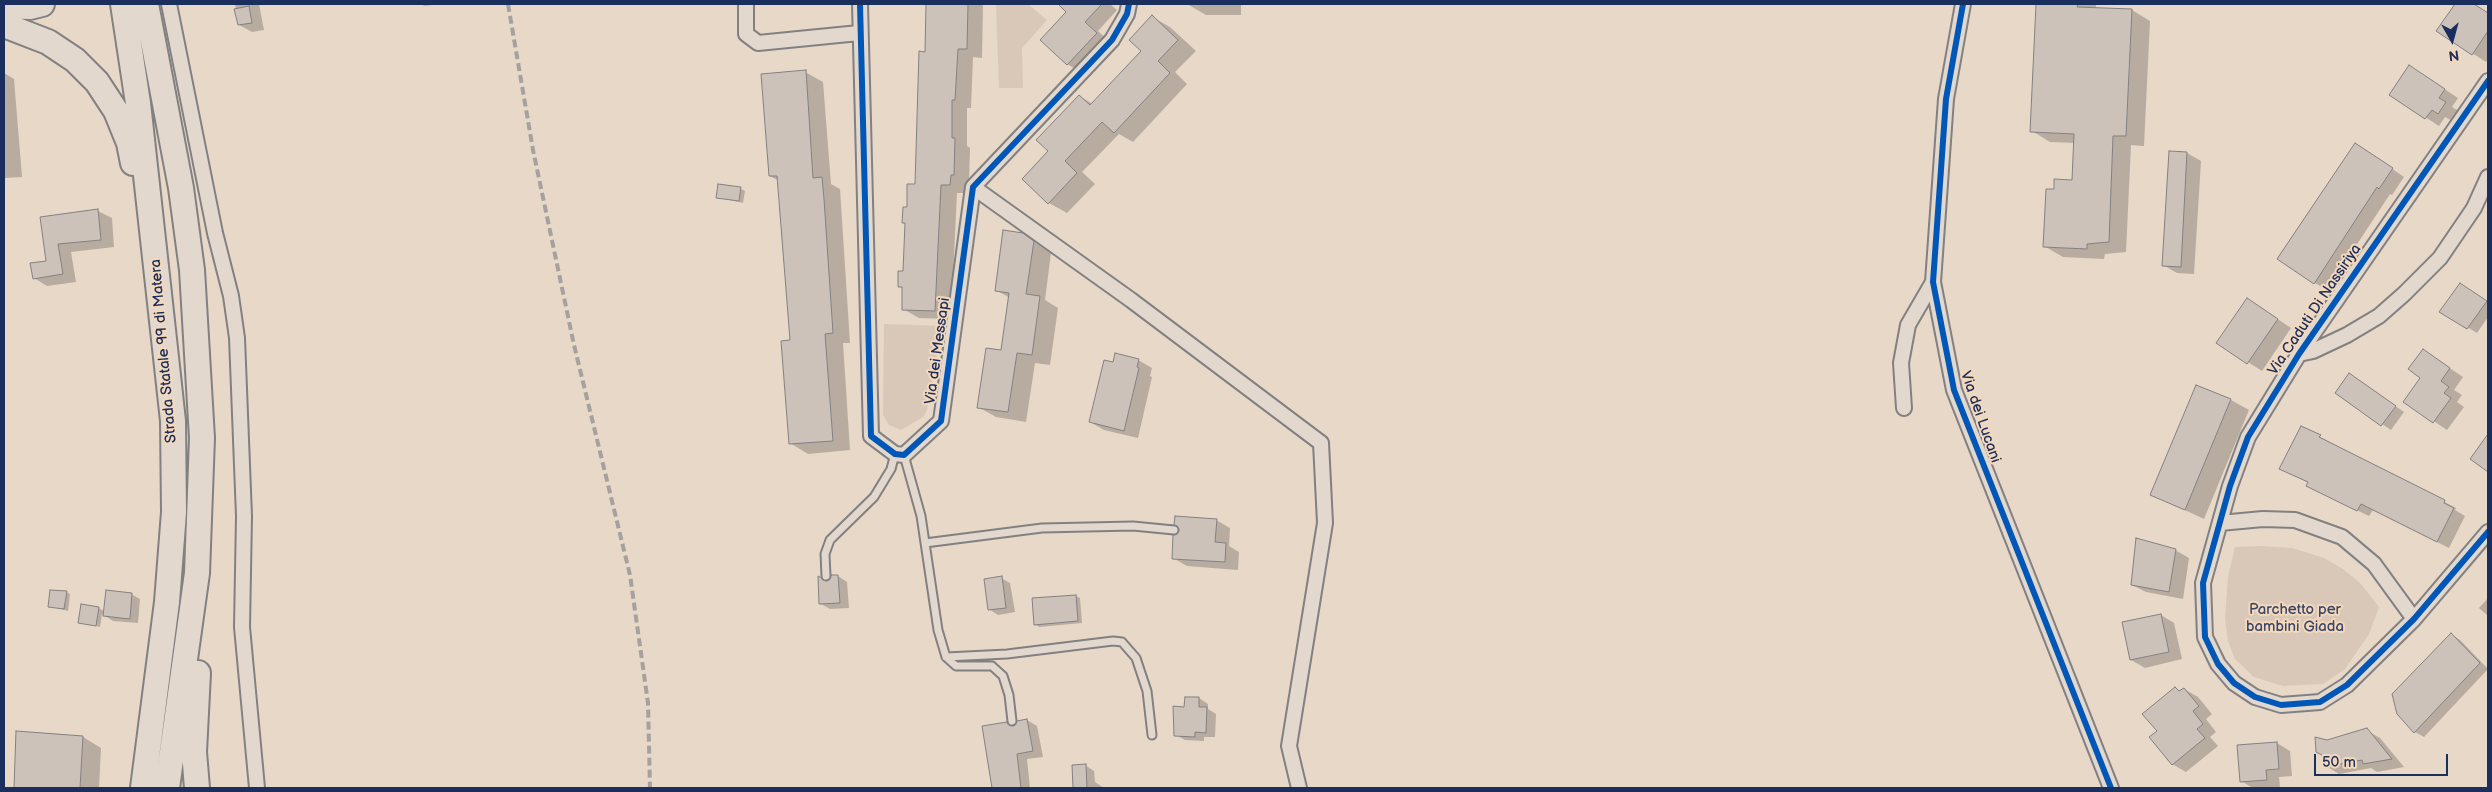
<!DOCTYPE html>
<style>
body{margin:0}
#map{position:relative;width:2492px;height:792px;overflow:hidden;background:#e7d8c8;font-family:"Balsamiq Sans",sans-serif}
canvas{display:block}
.frame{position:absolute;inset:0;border:5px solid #1b2f5e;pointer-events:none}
.north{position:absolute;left:2427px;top:15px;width:50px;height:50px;-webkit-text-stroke:4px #f4d8bb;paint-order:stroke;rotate:173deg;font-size:14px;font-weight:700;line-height:20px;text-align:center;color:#1b2f5e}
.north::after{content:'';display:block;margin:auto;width:18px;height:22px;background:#1b2f5e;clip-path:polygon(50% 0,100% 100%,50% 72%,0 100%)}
.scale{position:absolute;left:2314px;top:754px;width:134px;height:22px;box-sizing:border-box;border:2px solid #1b2f5e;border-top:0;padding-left:6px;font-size:15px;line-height:18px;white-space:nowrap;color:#1b2f5e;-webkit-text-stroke:4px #f4d8bb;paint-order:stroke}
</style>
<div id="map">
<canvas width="2492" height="792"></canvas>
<div class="frame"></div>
<div class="north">N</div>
<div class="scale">50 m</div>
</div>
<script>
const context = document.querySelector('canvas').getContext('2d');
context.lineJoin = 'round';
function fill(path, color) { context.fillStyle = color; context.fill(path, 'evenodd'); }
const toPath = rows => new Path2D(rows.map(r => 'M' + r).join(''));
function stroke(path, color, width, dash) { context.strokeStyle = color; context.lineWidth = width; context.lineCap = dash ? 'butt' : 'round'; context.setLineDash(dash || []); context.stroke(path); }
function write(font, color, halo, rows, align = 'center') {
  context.font = font + ' "Balsamiq Sans",sans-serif'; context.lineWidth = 4; context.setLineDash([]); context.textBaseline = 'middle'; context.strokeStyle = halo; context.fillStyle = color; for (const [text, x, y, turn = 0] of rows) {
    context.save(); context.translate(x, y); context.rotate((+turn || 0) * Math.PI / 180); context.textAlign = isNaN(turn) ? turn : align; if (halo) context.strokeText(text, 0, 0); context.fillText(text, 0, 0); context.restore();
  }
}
const green = toPath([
 [996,4,1028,4,1047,20,1022,48,1023,88,999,88],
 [884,324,942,326,927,410,923,417,901,430,889,425,883,415],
 [2259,546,2292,548,2324,558,2343,569,2361,584,2379,607,2369,634,2345,669,2323,684,2283,686,2254,677,2235,659,2228,641,2225,619,2228,577,2235,547]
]);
const shadow = toPath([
 [235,4,259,4,264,30,252,32,239,25],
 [420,4,440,4,425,6],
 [927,4,983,4,982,58,973,57,971,108,967,108,967,146,970,148,969,183,966,183,965,193,957,193,951,319,919,318,903,309,904,289,899,286,904,272,906,224,903,223,917,185,926,53],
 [1060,4,1110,4,1117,10,1098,31,1110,42,1081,72,1067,64,1068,12],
 [1187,4,1241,4,1241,15,1206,15],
 [2037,4,2096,4,2096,9,2132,10,2150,21,2144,146,2131,145,2126,252,2105,254,2104,259,2063,257,2044,246,2055,190,2073,181,2075,143,2050,142,2032,131],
 [2456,4,2474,4,2488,13,2488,59,2486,62,2438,31],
 [1152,17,1170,27,1196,51,1175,72,1187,84,1133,142,1119,134,1082,172,1095,184,1067,213,1049,203,1023,179,1049,151,1079,96,1093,104,1142,51],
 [805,72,823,82,831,184,840,189,850,343,843,343,850,450,808,454,790,443,791,342,779,181,770,176],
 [4,73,14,79,22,177,4,178],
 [2423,75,2458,98,2452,107,2459,111,2452,121,2445,117,2439,126,2391,95],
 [2368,152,2404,177,2392,195,2390,194,2327,290,2315,283],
 [2170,153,2187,153,2201,161,2194,274,2177,273,2163,265],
 [741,189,745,191,743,203,717,197],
 [98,211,112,218,114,247,71,252,76,282,47,286,34,278,48,262,41,218],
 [1022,234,1051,253,1045,300,1058,308,1050,365,1035,363,1026,422,996,417,978,407,1002,352,1010,298,996,290],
 [2469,290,2488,302,2488,317,2477,333,2441,311],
 [2261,308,2291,328,2262,371,2218,343],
 [2423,350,2463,377,2454,390,2462,395,2457,402,2464,407,2447,430,2405,402,2422,377],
 [1138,360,1152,368,1150,376,1152,377,1138,438,1104,430,1090,422,1114,363],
 [2358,380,2404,412,2391,430,2337,393],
 [2231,400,2249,410,2204,519,2152,495],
 [2301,427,2456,508,2455,510,2465,516,2449,548,2373,510,2369,516,2319,492,2309,483,2293,475],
 [1216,520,1230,528,1229,546,1239,552,1238,570,1187,566,1173,558],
 [2175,550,2189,558,2183,599,2146,592,2132,585],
 [838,576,847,582,849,608,830,609,821,604,827,583],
 [1001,578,1010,583,1015,612,998,615,989,609],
 [66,592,70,594,68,611,49,606],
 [131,594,140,599,138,623,113,621,102,614,100,627,79,622,99,608,105,612],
 [1076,596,1080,598,1082,623,1039,627,1035,624],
 [2488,598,2488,616,2479,608],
 [2161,615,2174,623,2182,659,2145,668,2131,660],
 [2451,634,2460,640,2488,669,2424,737,2415,732],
 [2176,689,2180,692,2184,689,2198,697,2212,714,2206,719,2216,732,2210,737,2218,746,2186,772,2172,764,2158,732],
 [1199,698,1208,704,1208,709,1216,714,1215,737,1204,737,1204,741,1185,740,1176,735,1186,708],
 [1027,720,1037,726,1043,757,1027,759,1030,788,993,788,984,727,1014,728],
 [2366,730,2380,738,2404,767,2377,772,2371,768,2339,774,2326,766,2327,741],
 [17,733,83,737,101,748,99,788,15,788],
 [2277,743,2290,751,2292,776,2279,777,2280,787,2253,788,2241,781],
 [1085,765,1094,771,1095,782,1104,788,1075,788,1074,766]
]);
const building = toPath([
 [926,4,968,4,967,49,958,49,955,100,952,100,952,138,955,138,954,175,951,175,950,185,941,185,935,311,902,310,902,287,898,287,898,271,903,271,905,223,902,223,903,207,907,207,907,184,915,184,919,51,925,52,926,4],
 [1058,4,1102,4,1085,22,1097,33,1067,65,1040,40,1066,12,1058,4],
 [2036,4,2078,4,2077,7,2132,9,2126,136,2113,136,2109,242,2087,244,2087,249,2043,247,2046,189,2054,189,2054,179,2072,180,2074,134,2030,132,2036,4],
 [2455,4,2474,4,2488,13,2488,31,2472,55,2436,31,2455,4],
 [249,6,252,23,238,25,234,9,249,6],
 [1152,15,1178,40,1158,61,1170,73,1114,133,1102,122,1065,161,1077,173,1048,204,1022,179,1048,151,1036,140,1079,95,1090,105,1141,51,1129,40,1152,15],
 [2409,65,2445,89,2439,98,2446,102,2438,114,2432,110,2425,119,2389,95,2409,65],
 [806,70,813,178,822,177,824,199,833,333,825,334,833,441,789,444,781,341,790,340,777,176,769,176,761,74,806,70],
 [2355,143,2393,168,2379,189,2377,187,2314,284,2277,259,2355,143],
 [2169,151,2187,152,2181,267,2162,266,2169,151],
 [718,184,741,187,739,201,716,198,718,184],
 [98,209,101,240,58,244,63,274,33,279,30,263,46,261,40,217,98,209],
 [1003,230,1023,233,1034,241,1026,294,1040,296,1032,355,1017,353,1008,412,977,408,986,348,1001,350,1009,293,995,291,1003,230],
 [2460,283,2487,301,2467,329,2439,312,2460,283],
 [2247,298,2278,319,2247,364,2216,343,2247,298],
 [2423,349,2450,368,2441,381,2449,387,2444,393,2451,398,2433,423,2403,402,2420,378,2408,369,2423,349],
 [1115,353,1139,359,1137,367,1139,368,1124,431,1089,422,1104,360,1113,362,1115,353],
 [2349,373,2396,406,2381,426,2335,393,2349,373],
 [2196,385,2231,399,2185,510,2150,495,2196,385],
 [2301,426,2321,435,2319,437,2445,500,2444,503,2454,508,2437,542,2361,504,2357,511,2306,486,2308,482,2279,469,2301,426],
 [2488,434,2488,472,2470,459,2488,434],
 [1175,516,1217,519,1215,542,1226,543,1225,562,1172,559,1173,535,1178,533,1179,530,1174,525,1175,516],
 [2136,538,2176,549,2169,592,2131,585,2136,538],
 [831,575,838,575,840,603,819,604,818,576,827,581,831,575],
 [1002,576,1006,608,988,610,984,579,1002,576],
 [50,590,67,591,64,609,48,607,50,590],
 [106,590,132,593,130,619,103,616,106,590],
 [1076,595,1078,621,1034,625,1032,598,1076,595],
 [81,604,99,607,96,626,78,623,81,604],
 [2161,614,2169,652,2130,660,2122,622,2161,614],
 [2451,633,2480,663,2414,733,2397,714,2392,694,2451,633],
 [2175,687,2179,691,2184,688,2199,706,2193,711,2203,724,2197,729,2205,738,2172,765,2149,737,2157,731,2142,714,2175,687],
 [1185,697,1199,697,1199,707,1207,707,1206,733,1195,732,1195,737,1174,736,1173,706,1184,707,1185,697],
 [1027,719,1033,751,1017,754,1021,788,992,788,982,726,1007,722,1013,726,1017,721,1027,719],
 [2367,728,2392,759,2363,764,2362,760,2324,767,2322,755,2316,752,2315,737,2327,740,2367,728],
 [16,731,83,736,80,788,14,788,16,731],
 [2277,742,2279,769,2266,770,2267,780,2240,782,2237,745,2277,742],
 [1086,764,1087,788,1073,788,1072,765,1086,764]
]);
const service = toPath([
 [904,455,921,516,938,630,946,657,956,666,992,666,1003,676,1009,695,1012,721],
 [925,543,1042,528,1133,526,1174,530],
 [826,576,825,554,830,540,874,497,891,469,895,454],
 [946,657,1007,654,1113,641,1122,642,1136,658,1147,691,1152,735]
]);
const minor = toPath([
 [169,4,215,233,231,296,237,338,244,516,242,627,257,788],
 [746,4,746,34,758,43,859,33],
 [860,4,871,436,895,454,904,455,941,421,973,187,1112,40,1127,14,1129,4],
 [1963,4,1946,99,1933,282,1954,390,2111,788],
 [2488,81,2299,354,2248,437,2230,486,2203,583,2205,637,2218,664,2234,683,2255,697,2281,705,2320,702,2347,685,2414,619,2488,532],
 [973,187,1131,300,1321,443,1325,523,1289,746,1299,788],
 [2299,354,2313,351,2347,335,2379,316,2404,294,2440,258,2474,208,2488,177],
 [1904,408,1901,363,1908,325,1933,282],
 [2220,523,2263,519,2295,520,2342,537,2374,564,2414,619]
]);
const trunk = toPath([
 [123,4,138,103,173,421,174,512,167,602,143,788],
 [146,4,181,188,192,270,202,438,197,573,167,788],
 [4,6,30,7,42,4],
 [4,25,48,42,75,60,97,82,116,111,129,143,133,163],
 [197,788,194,752,198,673]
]);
const rail = toPath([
 [508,4,533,150,574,345,630,575,648,703,650,788]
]);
const cycleway = toPath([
 [860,4,871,436,895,454,904,455,941,421,973,187,1112,40,1127,14,1129,4],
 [1963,4,1946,99,1933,282,1954,390,2111,788],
 [2488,81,2299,354,2248,437,2230,486,2203,583,2205,637,2218,664,2234,683,2255,697,2281,705,2320,702,2347,685,2414,619,2488,532]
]);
const streetNames = [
 ["Via Caduti Di Nassiriya",2315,310,-56],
 ["Strada Statale 99 di Matera",164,351,-95],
 ["Via dei Messapi",938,351,-82],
 ["Via dei Lucani",1980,417,71]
];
const parkNames = [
 ["Parchetto per",2295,610],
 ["bambini Giada",2295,627]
];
fill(green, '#d9c7b8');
fill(shadow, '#0003');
fill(building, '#ccc2b9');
stroke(building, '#838082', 1);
stroke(service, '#838082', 11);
stroke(minor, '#838082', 18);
stroke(trunk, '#838082', 28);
stroke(service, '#e2d8cd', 7);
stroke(minor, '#e2d8cd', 14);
stroke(trunk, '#e2d8cd', 24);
stroke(rail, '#a6a19f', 4, [8, 4]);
stroke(cycleway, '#0057b8', 6);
write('15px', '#1b2f5e', '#f4d8bb', streetNames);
write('15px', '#37456a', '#f4d8bb', parkNames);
</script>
